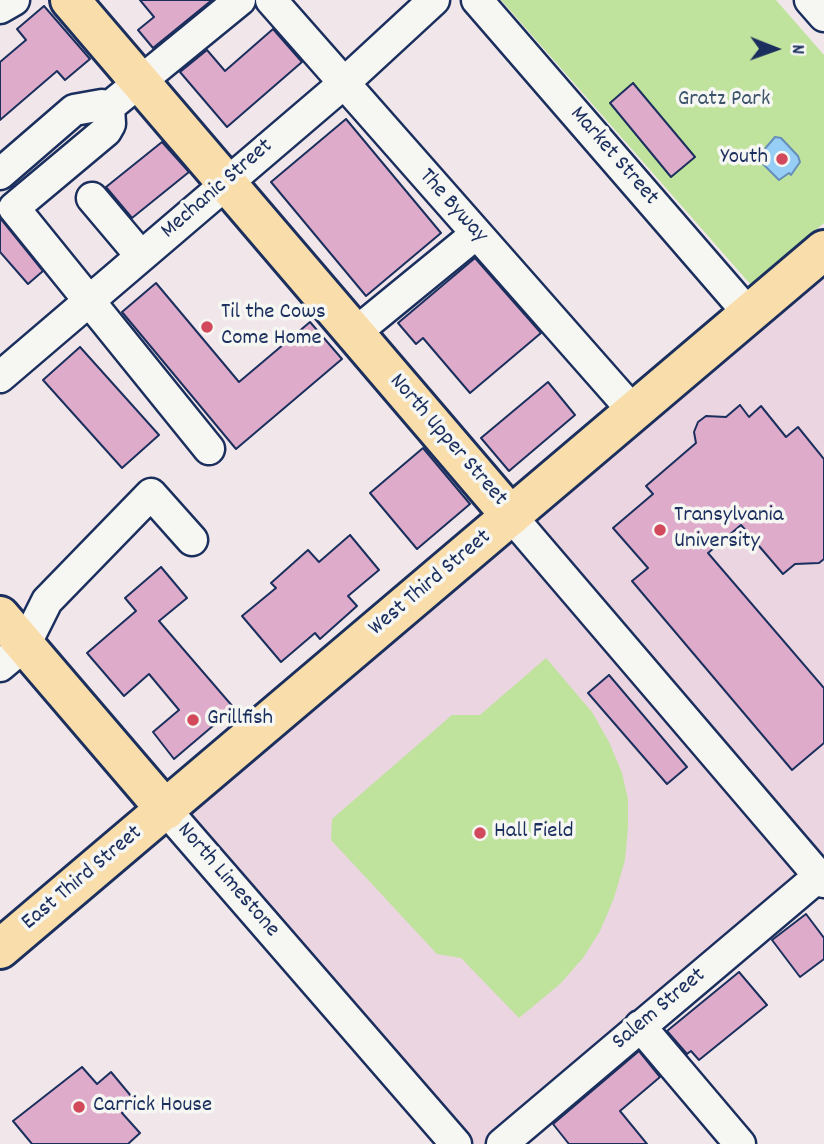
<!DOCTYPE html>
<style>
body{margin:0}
#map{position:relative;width:824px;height:1144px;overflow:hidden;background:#f1e7ea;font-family:Dekko,sans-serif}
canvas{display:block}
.north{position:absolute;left:740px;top:14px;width:70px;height:70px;-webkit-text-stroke:5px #f6f6f2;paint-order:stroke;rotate:91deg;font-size:19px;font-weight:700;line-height:28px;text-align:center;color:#1b2f5e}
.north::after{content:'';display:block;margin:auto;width:24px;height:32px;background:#1b2f5e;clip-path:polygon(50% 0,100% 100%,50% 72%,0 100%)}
</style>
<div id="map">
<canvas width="824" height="1144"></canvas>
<div class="north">N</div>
</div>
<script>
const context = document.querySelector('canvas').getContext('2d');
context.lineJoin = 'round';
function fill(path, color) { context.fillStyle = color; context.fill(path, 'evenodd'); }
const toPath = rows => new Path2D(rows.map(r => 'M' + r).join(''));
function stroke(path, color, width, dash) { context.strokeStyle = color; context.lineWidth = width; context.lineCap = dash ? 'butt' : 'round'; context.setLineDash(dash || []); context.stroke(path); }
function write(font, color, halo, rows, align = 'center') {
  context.font = font + ' Dekko,sans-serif'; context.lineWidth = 7; context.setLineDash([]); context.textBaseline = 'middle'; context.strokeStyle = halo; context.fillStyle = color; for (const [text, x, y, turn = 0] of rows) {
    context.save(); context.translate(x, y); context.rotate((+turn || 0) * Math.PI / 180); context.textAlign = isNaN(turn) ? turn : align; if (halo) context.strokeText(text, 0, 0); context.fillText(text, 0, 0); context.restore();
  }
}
const built = toPath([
 [824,250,824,876,499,1144,456,1144,166,810]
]);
const green = toPath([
 [501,0,776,0,824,55,824,223,751,285],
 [546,658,592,712,609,742,622,773,628,799,628,827,625,860,614,898,600,931,583,958,560,984,519,1018,461,958,437,954,331,840,332,819,452,715,480,715]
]);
const water = toPath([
 [775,137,781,138,798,156,800,162,791,175,789,173,779,180,757,158,775,137]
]);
const building = toPath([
 [140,0,212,0,153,48,138,30,154,17,140,0],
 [44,6,90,59,65,80,57,71,0,120,0,62,26,40,17,29,44,6],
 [273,29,302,62,227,127,180,72,207,50,225,71,273,29],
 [633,83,695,157,671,177,610,103,633,83],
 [346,119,441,233,366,296,271,182,346,119],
 [162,142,189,172,132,218,106,187,162,142],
 [0,218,43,271,28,284,0,252,0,218],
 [475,258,541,333,470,393,423,338,416,344,398,323,475,258],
 [156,283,239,382,310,322,342,359,236,449,122,312,156,283],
 [80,347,159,435,122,468,43,380,80,347],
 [548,382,575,415,509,471,481,438,548,382],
 [740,405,749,417,761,406,786,437,798,427,824,459,824,559,819,563,795,564,783,574,741,525,708,553,824,688,824,743,792,770,632,581,648,568,613,528,653,494,646,486,696,443,694,432,698,422,706,416,726,417,740,405],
 [423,448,470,504,417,549,370,493,423,448],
 [350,535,379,570,348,596,357,606,320,639,315,633,281,662,242,616,276,588,271,583,308,550,319,562,350,535],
 [161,567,187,598,159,621,234,708,174,759,153,732,179,710,149,674,124,696,87,653,136,611,125,598,161,567],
 [609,675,687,767,667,784,588,693,609,675],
 [806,914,824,938,824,959,800,977,772,940,806,914],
 [739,972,767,1005,699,1060,691,1051,687,1054,667,1031,739,972],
 [639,1051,660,1077,620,1111,647,1144,569,1144,553,1124,639,1051],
 [82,1067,97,1084,111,1072,136,1102,122,1113,140,1133,128,1144,32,1144,13,1121,82,1067]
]);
const minor = toPath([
 [271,0,634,412],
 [477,0,749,314],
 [810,0,824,16],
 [0,8,14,0],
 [0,174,74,110,102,105,109,107],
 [92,198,141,256],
 [355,333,476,234],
 [0,377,343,84,434,0],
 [209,449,14,208,106,131,110,124,109,107,240,0],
 [511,516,824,882],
 [0,666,25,645,47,601,151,494,192,540],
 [166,810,456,1144],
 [640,1026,740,1144],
 [502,1144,819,876]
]);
const major = toPath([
 [70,0,511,516],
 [0,616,166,810],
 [0,949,824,250]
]);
const markers = [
 [782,159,7,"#d1495b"],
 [207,327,7,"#d1495b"],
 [660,530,7,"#d1495b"],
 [193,720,7,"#d1495b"],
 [480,833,7,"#d1495b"],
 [79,1107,7,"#d1495b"]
];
const parkNames = [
 ["Gratz Park",724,101]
];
const streetNames = [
 ["Market Street",613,157,49],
 ["Mechanic Street",218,190,-41],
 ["The Byway",452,207,48],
 ["North Upper Street",447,441,49],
 ["West Third Street",431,584,-40],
 ["East Third Street",83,879,-40],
 ["North Limestone",227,881,49],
 ["Salem Street",660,1010,-40]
];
const poiNames = [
 ["Youth",768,159,"right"],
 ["Til the Cows",221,314],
 ["Come Home",221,340],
 ["Transylvania",674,517],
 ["University",674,543],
 ["Grillfish",207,720],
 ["Hall Field",494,833],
 ["Carrick House",93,1107]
];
fill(built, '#ebd5e0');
fill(green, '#bfe39d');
fill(water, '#96cef5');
stroke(water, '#658eb9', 2);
fill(building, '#deacca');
stroke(building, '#1b2f5e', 2);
stroke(minor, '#1b2f5e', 35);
stroke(major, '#1b2f5e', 44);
stroke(minor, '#f6f6f2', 30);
stroke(major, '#f9deab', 38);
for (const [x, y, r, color] of markers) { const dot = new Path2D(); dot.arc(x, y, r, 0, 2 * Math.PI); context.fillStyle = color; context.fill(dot); stroke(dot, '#f6f6f2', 2.5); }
write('23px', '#3c536b', '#f6f6f2', parkNames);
write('23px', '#1b2f5e', '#f6f6f2', streetNames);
write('23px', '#1b2f5e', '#f6f6f2', poiNames, 'left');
</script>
